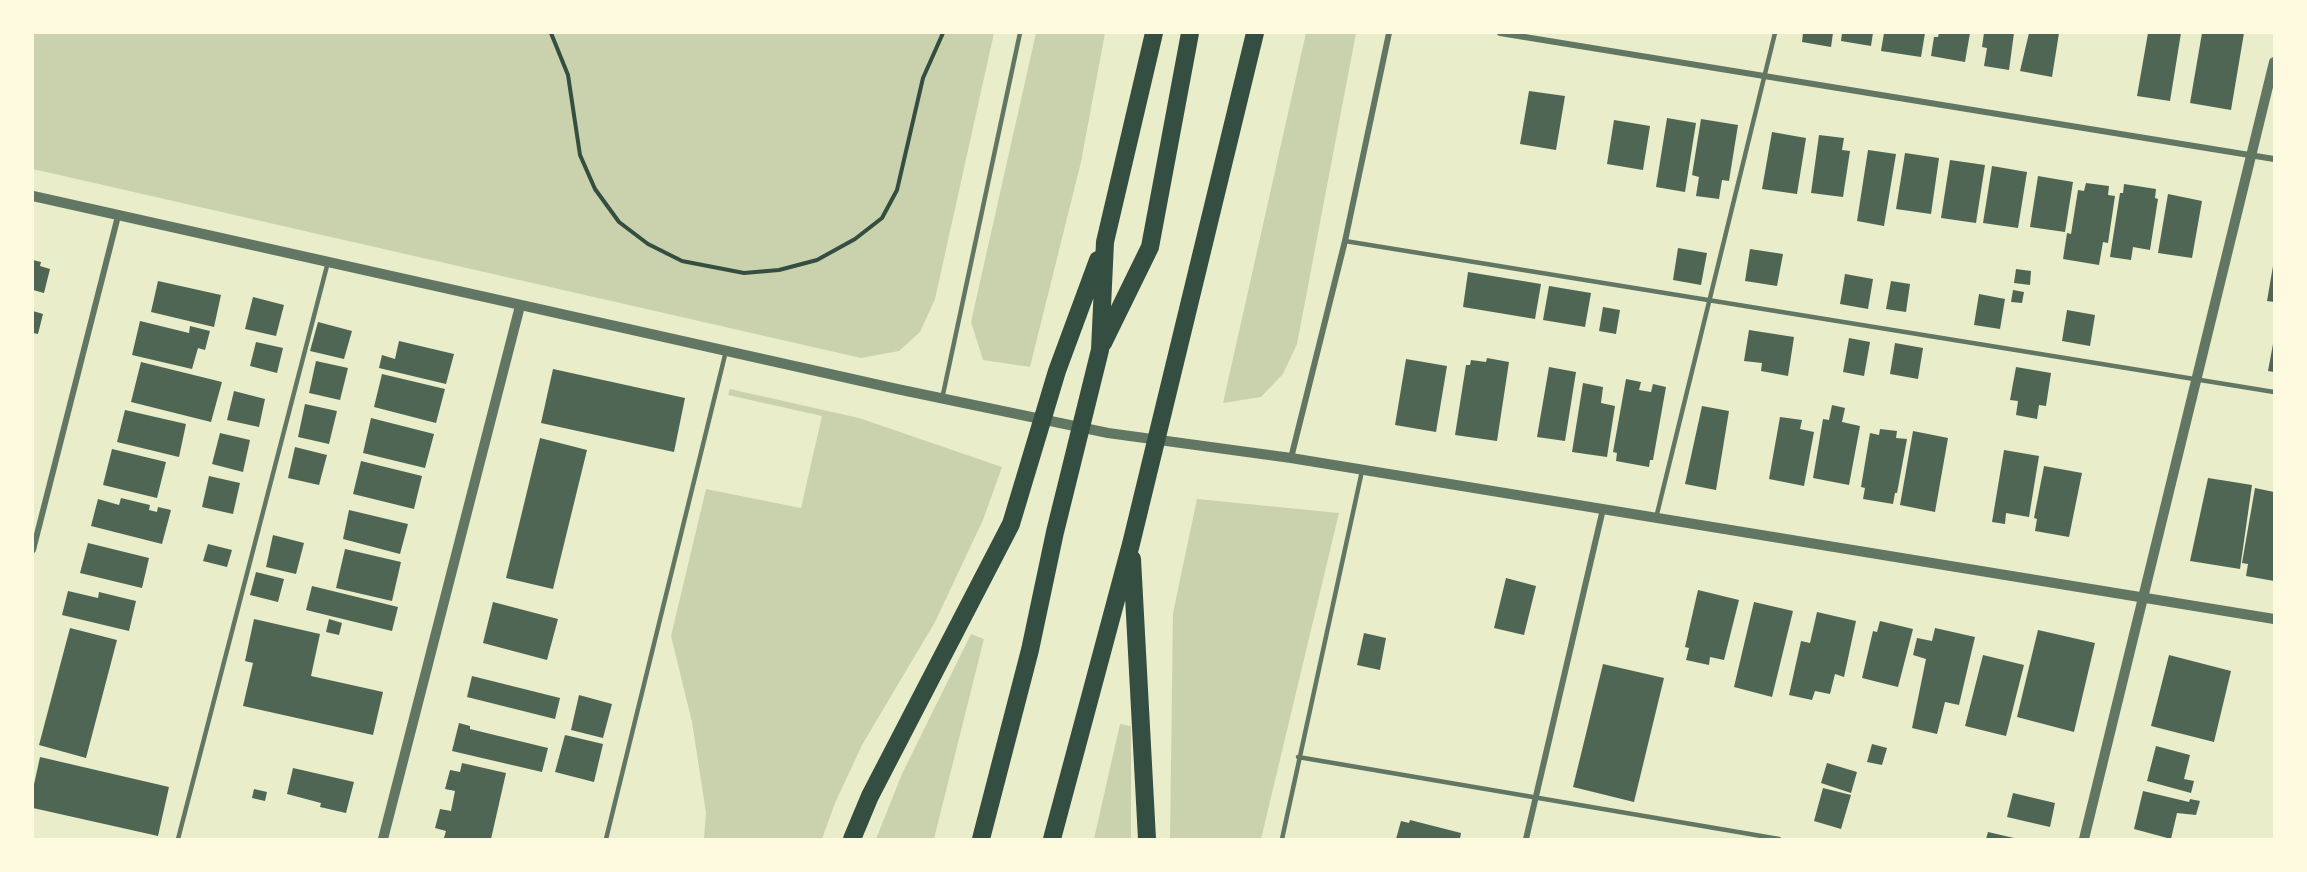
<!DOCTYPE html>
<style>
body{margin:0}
#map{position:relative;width:2307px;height:872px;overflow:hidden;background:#e9edc9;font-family:"Archivo Narrow",sans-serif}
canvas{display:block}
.frame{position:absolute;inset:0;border:34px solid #fefae0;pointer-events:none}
</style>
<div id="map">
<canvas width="2307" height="872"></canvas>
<div class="frame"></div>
</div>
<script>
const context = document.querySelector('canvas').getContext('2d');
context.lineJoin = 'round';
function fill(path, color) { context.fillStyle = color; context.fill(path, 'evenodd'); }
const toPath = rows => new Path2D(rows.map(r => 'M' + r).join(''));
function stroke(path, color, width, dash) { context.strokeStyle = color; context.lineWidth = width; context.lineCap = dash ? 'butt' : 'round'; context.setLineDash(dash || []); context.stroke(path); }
const green = toPath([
 [33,33,994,33,935,299,920,332,899,351,861,358,33,169],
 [1036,33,1105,33,1081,162,1030,367,983,360,971,322],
 [1306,33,1356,33,1297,344,1283,374,1261,397,1223,403],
 [730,389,859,418,1002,467,983,520,935,622,862,745,835,803,822,839,704,839,706,813,692,722,671,636,706,489,801,508,822,416,728,395],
 [1197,499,1339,513,1261,839,1170,839,1173,613],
 [971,634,984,639,934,839,876,839,902,774],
 [1120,724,1131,726,1131,839,1094,839]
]);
const building = toPath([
 [1803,33,1833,33,1831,47,1802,42],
 [1842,33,1873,33,1871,46,1841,41],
 [1884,33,1925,33,1921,57,1881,51],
 [1939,33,1970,33,1965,62,1931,56,1934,37,1938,37],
 [1984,33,2014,33,2009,70,1984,66,1987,48,1982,47],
 [2029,33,2059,33,2052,77,2020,71],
 [2148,33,2181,33,2170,101,2137,96],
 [2202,33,2244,33,2231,110,2190,103],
 [1529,91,1565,96,1556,150,1520,144],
 [1667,118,1696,123,1685,192,1656,187],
 [1701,119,1738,125,1729,181,1722,180,1719,199,1696,196,1699,177,1692,175],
 [1614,120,1650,126,1643,170,1607,164],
 [1772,132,1806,138,1797,194,1762,189],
 [1819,135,1844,138,1842,150,1850,151,1843,197,1811,193],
 [1868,150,1896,154,1884,226,1857,221],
 [1905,153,1939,158,1931,214,1896,209],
 [1950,160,1985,165,1976,223,1941,218],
 [1992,166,2027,172,2018,228,1983,223],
 [2038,176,2073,182,2065,232,2030,227],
 [2086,183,2109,186,2108,195,2115,196,2108,243,2103,242,2099,265,2063,259,2067,233,2071,234,2078,190,2084,191],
 [2124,184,2156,189,2155,198,2158,199,2150,250,2133,247,2131,260,2110,257,2120,193,2123,193],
 [2168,194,2202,201,2192,258,2158,253],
 [1678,248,1707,253,1701,285,1673,280],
 [1750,249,1783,254,1777,286,1745,281],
 [33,260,41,262,40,266,50,269,44,293,33,290],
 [2273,266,2274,266,2274,302,2267,301],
 [2016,269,2031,271,2030,285,2014,283],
 [1468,272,1541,284,1535,319,1463,307],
 [1845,274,1873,279,1868,309,1840,304],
 [158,281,221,295,214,327,151,312],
 [1891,281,1910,284,1906,312,1886,309],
 [1549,286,1591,293,1585,327,1543,320],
 [2013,290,2024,292,2022,303,2011,302],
 [1979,294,2005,299,2000,329,1974,325],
 [253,297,284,305,276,336,245,329],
 [1603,307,1620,310,1616,334,1599,331],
 [2067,310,2095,315,2090,346,2062,341],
 [33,311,43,314,38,334,33,333],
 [140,321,189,333,190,326,210,331,205,350,198,348,192,369,132,355],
 [318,322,352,331,344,359,310,351],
 [1749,330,1794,337,1788,376,1761,371,1762,363,1744,361],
 [1849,338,1870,342,1864,376,1843,372],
 [399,341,454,354,446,384,379,368,382,355,395,359],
 [256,342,283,348,277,373,250,366],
 [1895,343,1923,348,1918,379,1890,374],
 [2273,344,2274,345,2274,372,2268,371],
 [1487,358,1509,362,1497,441,1455,435,1466,365,1470,365,1471,360,1486,362],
 [1406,359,1447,366,1436,432,1395,425],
 [316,361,348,368,340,400,309,393],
 [141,362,222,382,211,422,131,402],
 [1549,367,1576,372,1565,441,1537,437],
 [2016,367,2051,373,2046,406,2039,405,2037,419,2016,415,2018,401,2010,400],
 [553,369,685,398,674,452,541,423],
 [382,374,445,389,436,423,374,407],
 [1626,379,1641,382,1639,390,1651,392,1653,384,1666,387,1653,460,1650,460,1649,467,1616,461,1617,453,1613,452],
 [1583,383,1603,387,1601,403,1615,406,1607,457,1572,452],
 [234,391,265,399,259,427,227,420],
 [305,404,337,411,329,444,298,437],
 [1832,405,1845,408,1842,422,1860,426,1849,485,1813,478,1823,419,1829,420],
 [1702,406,1729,411,1716,490,1685,484],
 [125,410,186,424,179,457,117,442],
 [1780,417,1802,420,1800,429,1814,432,1804,486,1769,479],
 [371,418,434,434,425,468,363,453],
 [1880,429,1897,431,1896,438,1907,439,1897,493,1895,493,1893,504,1863,499,1865,488,1861,487,1870,433,1879,435],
 [1913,431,1948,438,1935,512,1900,505],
 [220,433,250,440,243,472,212,464],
 [540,438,587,450,553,589,506,578],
 [295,447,327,455,319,485,288,478],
 [112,449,166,462,157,498,103,485],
 [2004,450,2039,456,2029,517,2006,513,2005,524,1992,522],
 [361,461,422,476,414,509,353,494],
 [2044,466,2082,473,2069,537,2035,531,2037,519,2034,518],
 [209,476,240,483,233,514,202,507],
 [2208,478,2252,485,2240,569,2190,561],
 [2255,488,2274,492,2274,581,2246,576,2248,564,2242,563],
 [121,498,150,505,149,510,157,512,158,507,171,510,162,544,91,526,98,499,119,505],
 [349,510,408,524,400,554,343,539],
 [273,535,304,543,296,574,266,567],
 [88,543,149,558,142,588,80,573],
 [208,544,232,550,227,567,203,561],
 [345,549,401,562,392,601,336,588],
 [256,572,284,579,278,602,250,595],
 [1506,578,1536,586,1524,635,1494,628],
 [312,586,398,607,392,631,306,610],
 [1698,590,1739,600,1724,660,1710,657,1709,665,1686,660,1689,648,1685,647],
 [68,591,98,598,99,592,136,601,129,631,62,615],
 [493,602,558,619,547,660,483,643],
 [1754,602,1793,611,1772,697,1734,687],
 [1817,612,1856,621,1844,677,1835,674,1830,694,1815,691,1812,700,1789,695,1801,641,1810,643],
 [254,619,320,634,311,676,383,692,373,735,243,706,253,663,245,661],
 [329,619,342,623,339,635,326,632],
 [1880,621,1913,629,1898,687,1862,678,1873,631,1877,632],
 [70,628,117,640,86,758,39,745],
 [1935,628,1975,637,1959,705,1945,702,1937,734,1912,728,1926,659,1913,655,1917,638,1932,641],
 [2038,630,2095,643,2074,732,2017,717],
 [1364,633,1386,638,1380,670,1357,665],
 [1983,655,2024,665,2006,736,1965,726],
 [2169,655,2231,671,2214,742,2151,726],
 [1603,664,1664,678,1634,802,1573,787],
 [472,676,560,698,555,719,467,697],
 [579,695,612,704,603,738,571,730],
 [459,723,470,726,470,729,548,748,542,772,452,751],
 [565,735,603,744,594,782,555,772],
 [1872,744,1887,748,1882,765,1867,762],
 [2156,746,2190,755,2184,779,2194,781,2191,793,2147,781],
 [40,757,169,787,158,836,33,808,33,789],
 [462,763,506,773,491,839,448,839,444,838,446,831,435,828,440,809,451,811,455,791,445,789,450,770,460,772],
 [1827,763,1857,772,1851,793,1821,783],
 [293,768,354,782,346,813,320,807,321,803,287,794],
 [1823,788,1851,795,1841,829,1814,821],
 [254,789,267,792,265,801,252,798],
 [2143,791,2189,802,2190,799,2200,801,2196,815,2177,813,2171,839,2134,829],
 [2013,793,2055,803,2050,827,2007,817],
 [1410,820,1461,833,1460,839,1396,839,1401,821,1409,823],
 [1988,832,2014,838,2014,839,1986,839]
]);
const path = toPath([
 [551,33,568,75,580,155,595,189,619,222,648,244,682,261,744,273,779,270,817,260,855,239,882,218,897,190,923,78,943,33]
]);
const service = toPath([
 [1345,241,2274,392],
 [942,399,1020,33],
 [1656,518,1775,33],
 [1298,757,1779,839],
 [178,839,328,262],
 [606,839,726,351],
 [1282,839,1362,471]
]);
const minor = toPath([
 [1500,33,2274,159],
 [1291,458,1345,241,1389,33],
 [33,550,118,216],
 [1526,839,1603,509]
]);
const tertiary = toPath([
 [33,196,897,389,1108,433,1291,458,2274,619],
 [383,839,520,306],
 [2084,839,2274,62]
]);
const motorway = toPath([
 [1103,343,1150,247,1190,33],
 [1132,559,1147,839],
 [852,839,870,796,1011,524,1057,371,1098,260],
 [981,839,1030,650,1055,532,1100,350,1105,242,1154,33],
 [1052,839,1131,544,1255,33]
]);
fill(green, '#cad2ad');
fill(building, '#4f6655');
stroke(path, '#344e41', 4);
stroke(service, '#617663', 4.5);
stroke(minor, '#617663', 6);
stroke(tertiary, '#617663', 10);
stroke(motorway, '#344e41', 18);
</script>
